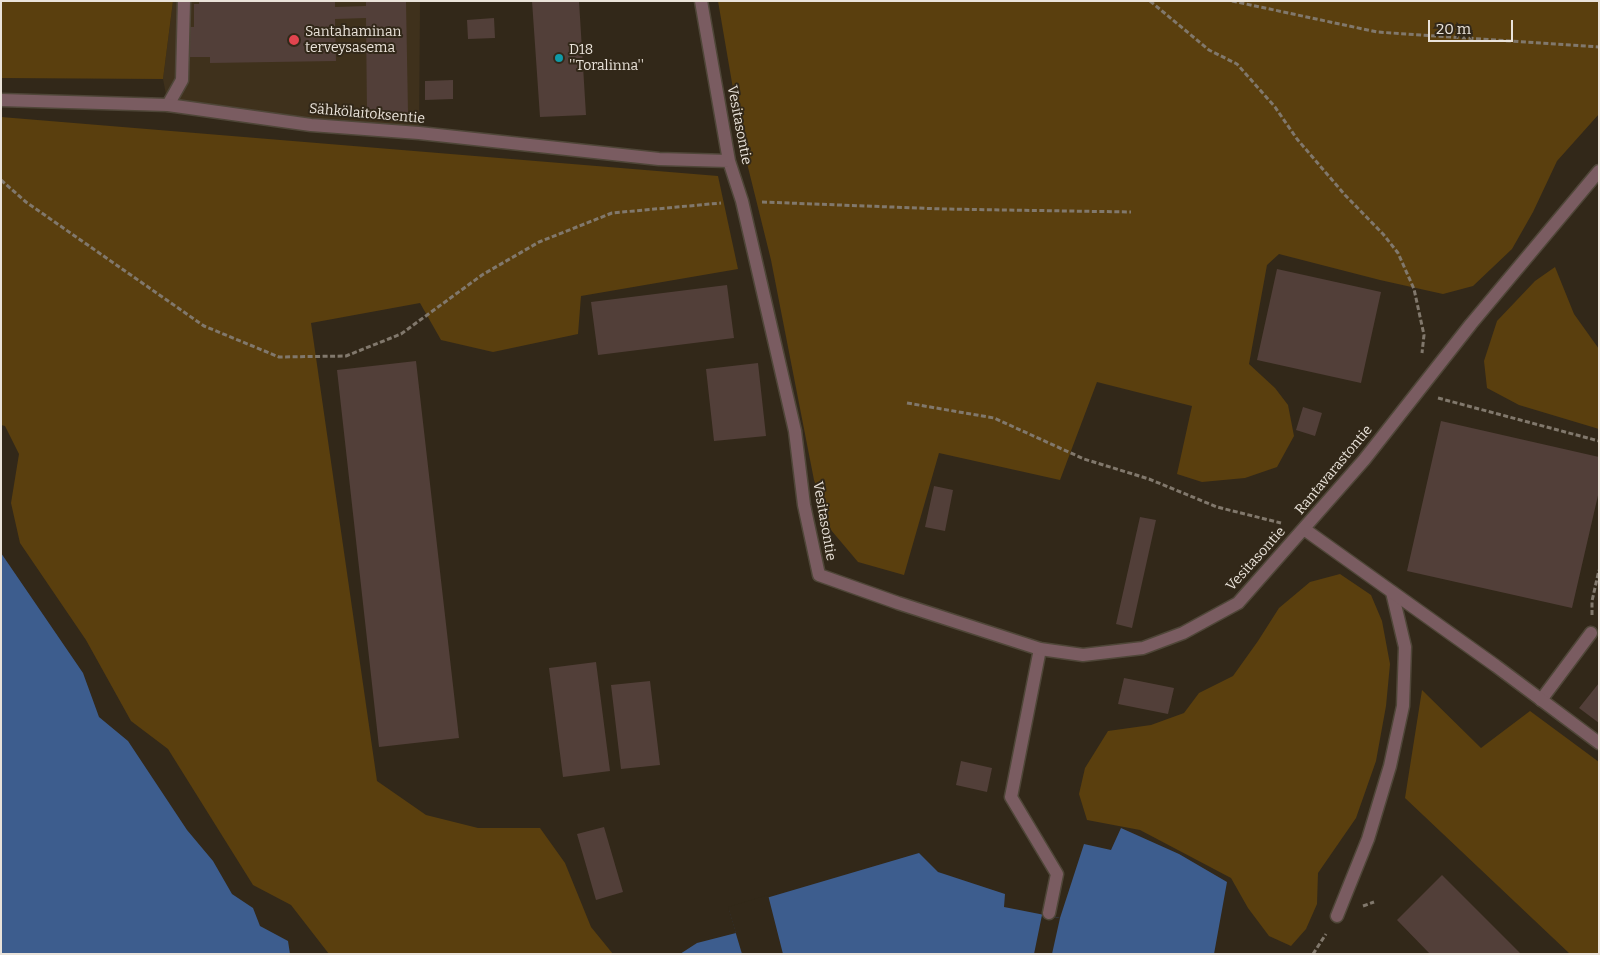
<!DOCTYPE html>
<meta charset="utf-8">
<style>
body{margin:0}
#map{position:relative;width:1600px;height:955px;overflow:hidden;background:#322819;font-family:Bitter,serif}
canvas{display:block}
.frame{position:absolute;inset:0;border:2px solid #eae3da;pointer-events:none}
.scale{position:absolute;left:1428px;top:20px;width:85px;height:22px;box-sizing:border-box;border:2px solid #eae3da;border-top:0;padding-left:6px;font-size:15px;line-height:18px;white-space:nowrap;color:#eae3da;-webkit-text-stroke:4px #322819;paint-order:stroke}
</style>
<div id="map">
<canvas width="1600" height="955"></canvas>
<div class="frame"></div>
<div class="scale">20 m</div>
</div>
<script>
const context = document.querySelector('canvas').getContext('2d');
context.lineJoin = 'round';
function fill(path, color) { context.fillStyle = color; context.fill(path, 'evenodd'); }
const toPath = rows => new Path2D(rows.map(r => 'M' + r).join(''));
function stroke(path, color, width, dash) { context.strokeStyle = color; context.lineWidth = width; context.lineCap = dash ? 'butt' : 'round'; context.setLineDash(dash || []); context.stroke(path); }
function write(font, color, halo, rows, align = 'center') {
  context.font = font + ' Bitter,serif'; context.lineWidth = 4; context.setLineDash([]); context.textBaseline = 'middle'; context.strokeStyle = halo; context.fillStyle = color; for (const [text, x, y, turn = 0] of rows) {
    context.save(); context.translate(x, y); context.rotate((+turn || 0) * Math.PI / 180); context.textAlign = isNaN(turn) ? turn : align; if (halo) context.strokeText(text, 0, 0); context.fillText(text, 0, 0); context.restore();
  }
}
const built = toPath([
 [173,1,420,1,419,133,168,105,163,79]
]);
const green = toPath([
 [1,1,173,1,163,79,1,78],
 [718,1,1599,1,1599,114,1557,161,1533,212,1512,249,1473,286,1443,294,1380,280,1279,254,1267,265,1249,364,1275,388,1288,405,1294,436,1277,467,1245,478,1202,482,1177,474,1192,406,1097,382,1060,480,939,453,904,575,858,562,831,530,814,480,771,260,743,147],
 [1,117,718,176,738,269,581,296,578,334,493,352,441,340,420,303,311,323,377,781,426,815,478,828,540,828,565,863,591,927,613,954,329,954,291,905,253,885,168,749,131,721,86,640,20,543,11,503,19,454,5,426,1,425],
 [1555,267,1574,314,1599,349,1599,429,1519,405,1487,388,1484,361,1497,321,1535,281],
 [1340,574,1371,595,1382,621,1390,664,1386,706,1376,761,1356,818,1318,873,1317,904,1306,929,1291,946,1269,936,1248,908,1231,878,1140,830,1087,820,1079,794,1085,768,1108,731,1151,725,1184,713,1199,693,1233,676,1258,641,1279,608,1310,582],
 [1422,690,1481,748,1530,711,1599,762,1599,954,1570,954,1405,798]
]);
const water = toPath([
 [1,553,83,673,99,717,128,741,187,830,213,861,232,894,253,908,260,926,288,941,290,954,1,954],
 [1121,828,1179,854,1227,882,1214,954,680,954,697,943,736,933,729,909,919,853,938,872,1005,894,1004,907,1060,918,1084,844,1111,850]
]);
const pier = toPath([
 [768,895,783,954,742,954,728,907],
 [1042,915,1060,918,1052,954,1034,954]
]);
const building = toPath([
 [199,1,335,1,335,7,366,6,366,1,406,1,408,113,367,114,366,18,335,19,336,61,210,63,210,57,190,57,190,27,194,27,194,4,199,4],
 [532,1,579,1,586,115,540,117],
 [494,18,495,38,468,39,467,20],
 [453,80,453,99,425,100,425,81],
 [1277,269,1381,292,1361,383,1257,360],
 [727,285,734,338,598,355,591,302],
 [416,361,459,738,379,747,337,370],
 [758,363,766,436,714,441,706,369],
 [1303,407,1322,413,1315,436,1296,430],
 [1441,421,1599,457,1599,491,1572,608,1407,571],
 [934,486,953,490,945,531,925,527],
 [1140,517,1156,520,1132,628,1116,624],
 [596,662,610,771,563,777,549,668],
 [1124,678,1174,688,1168,714,1118,704],
 [650,681,660,765,621,769,611,685],
 [1599,683,1599,723,1579,708],
 [961,761,992,768,987,792,956,785],
 [604,827,623,892,596,900,577,834],
 [1442,875,1521,954,1430,954,1397,920]
]);
const path = toPath([
 [1150,1,1209,50,1237,64,1275,107,1297,139,1345,195,1383,234,1398,253,1414,289,1424,335,1422,353],
 [1232,1,1377,32,1599,47],
 [1,180,26,202,204,326,279,357,346,356,401,334,482,275,539,242,612,213,721,203],
 [762,202,943,209,1131,212],
 [1438,398,1599,441],
 [907,403,994,418,1084,459,1149,479,1217,507,1281,523],
 [1592,615,1592,601,1599,570],
 [1363,906,1374,902],
 [1313,954,1326,934]
]);
const service = toPath([
 [168,105,182,80,184,1],
 [1040,649,1011,797,1057,874,1049,913],
 [1541,700,1591,633],
 [1337,916,1368,839,1390,766,1403,706,1405,647,1392,592]
]);
const minor = toPath([
 [701,1,729,161,742,201,795,431,804,505,819,575,898,603,1040,649,1083,655,1143,648,1183,633,1238,603,1364,460,1471,324,1599,171],
 [1,100,168,105,311,125,419,133,659,159,729,161],
 [1304,529,1496,666,1599,743]
]);
const markers = [
 [294,40,6,"#e0444e"],
 [559,58,5,"#0f9aa8"]
];
const poiNames = [
 ["Santahaminan",305,32],
 ["terveysasema",305,48],
 ["D18",569,50],
 ["''Toralinna''",569,66]
];
const streetNames = [
 ["Sähkölaitoksentie",367,114,5],
 ["Vesitasontie",739,125,79],
 ["Rantavarastontie",1334,470,-50],
 ["Vesitasontie",824,521,80],
 ["Vesitasontie",1256,559,-48]
];
fill(built, '#3f311c');
fill(green, '#5a3f0e');
fill(water, '#3d5d8e');
fill(pier, '#322819');
fill(building, '#523f39');
stroke(service, '#4f4638', 15);
stroke(minor, '#4f4638', 15);
stroke(path, '#81786c', 3, [5, 2.5]);
stroke(service, '#7a5c61', 12);
stroke(minor, '#7a5c61', 12);
for (const [x, y, r, color] of markers) { const dot = new Path2D(); dot.arc(x, y, r, 0, 2 * Math.PI); context.fillStyle = color; context.fill(dot); stroke(dot, '#322819', 2); }
write('14px', '#eae3da', '#322819', poiNames, 'left');
write('14px', '#eae3da', '#322819', streetNames);
</script>
